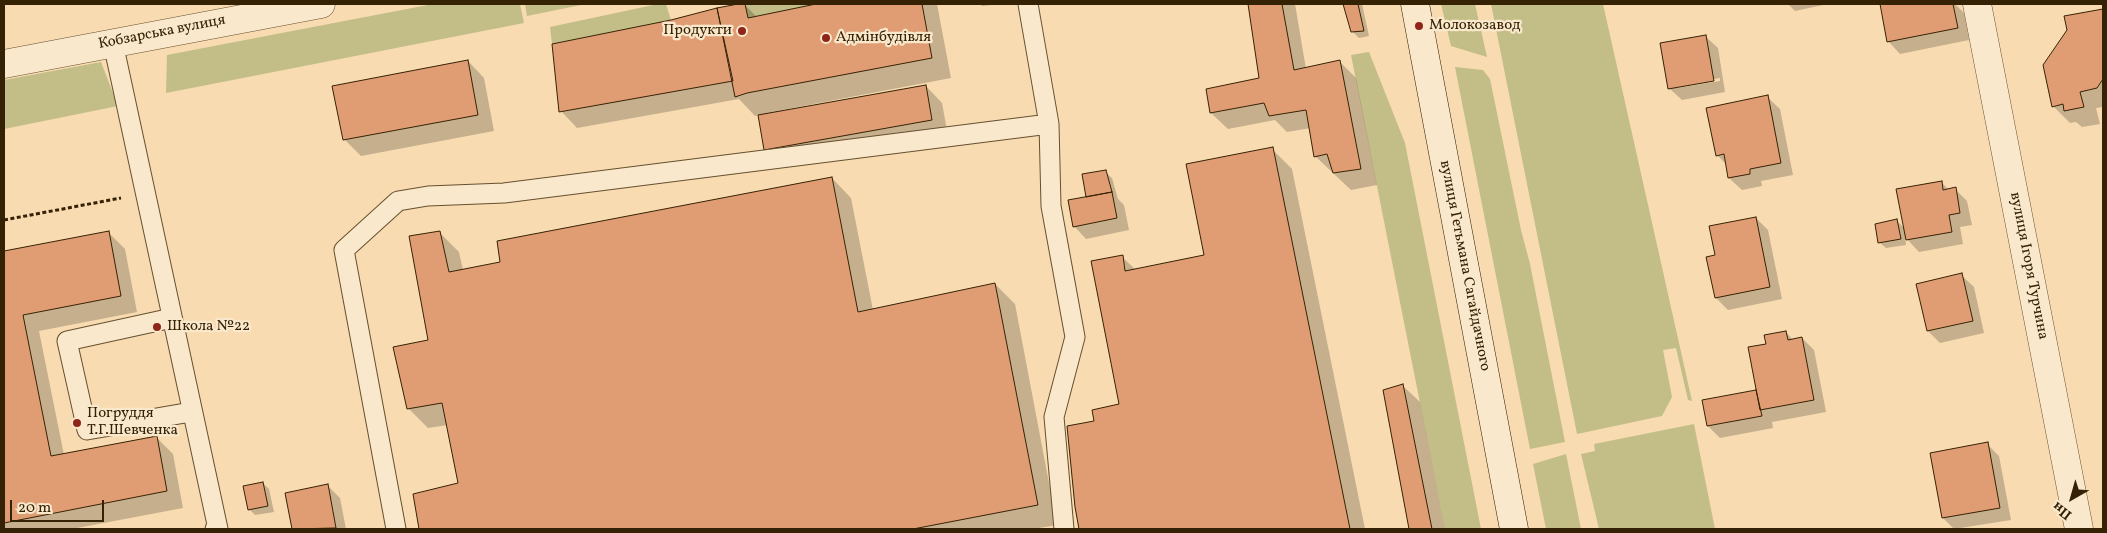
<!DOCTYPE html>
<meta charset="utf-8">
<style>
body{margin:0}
#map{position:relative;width:2107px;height:533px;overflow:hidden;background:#f8dbb1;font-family:Vollkorn,serif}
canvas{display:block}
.frame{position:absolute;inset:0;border:5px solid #352204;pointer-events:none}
.north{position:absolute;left:2047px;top:473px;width:50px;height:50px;-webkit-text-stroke:4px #fae8cc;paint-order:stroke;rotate:218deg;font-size:14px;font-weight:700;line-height:20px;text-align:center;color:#352204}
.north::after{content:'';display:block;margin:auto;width:18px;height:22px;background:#352204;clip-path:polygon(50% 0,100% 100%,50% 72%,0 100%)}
.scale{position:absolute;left:10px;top:500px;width:94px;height:22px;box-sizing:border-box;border:2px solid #352204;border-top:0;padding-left:6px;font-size:15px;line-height:18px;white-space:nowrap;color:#352204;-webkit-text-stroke:4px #fae8cc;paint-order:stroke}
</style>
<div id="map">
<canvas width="2107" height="533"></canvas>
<div class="frame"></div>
<div class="north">Пн</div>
<div class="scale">20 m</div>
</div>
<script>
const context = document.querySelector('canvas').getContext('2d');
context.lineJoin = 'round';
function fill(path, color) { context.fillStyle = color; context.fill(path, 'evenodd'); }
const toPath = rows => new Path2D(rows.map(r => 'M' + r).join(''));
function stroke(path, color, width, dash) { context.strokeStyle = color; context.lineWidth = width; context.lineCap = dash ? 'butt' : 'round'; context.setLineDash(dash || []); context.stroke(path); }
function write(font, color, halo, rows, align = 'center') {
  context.font = font + ' Vollkorn,serif'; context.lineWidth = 4.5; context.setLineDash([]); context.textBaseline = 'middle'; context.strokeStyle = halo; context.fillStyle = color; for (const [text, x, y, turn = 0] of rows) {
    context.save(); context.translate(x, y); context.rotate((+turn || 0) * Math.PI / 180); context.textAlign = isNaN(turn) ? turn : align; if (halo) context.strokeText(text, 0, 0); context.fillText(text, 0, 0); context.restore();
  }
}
const green = toPath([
 [433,4,520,4,524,23,166,93,167,55],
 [525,4,586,4,527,16],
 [658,4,666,4,671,20,552,44,550,27],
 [745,4,816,4,748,18],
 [1441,4,1475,4,1487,57,1451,46],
 [1491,4,1603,4,1692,401,1688,400,1676,348,1663,350,1672,397,1662,416,1577,434],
 [1369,52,1405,143,1481,529,1445,529,1351,55],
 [101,62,118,106,4,129,4,80],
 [1455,67,1483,70,1490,79,1521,230,1530,264,1565,442,1530,449],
 [1694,424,1715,529,1599,529,1581,454,1595,451,1594,444],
 [1566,454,1581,529,1546,529,1533,464]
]);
const shadow = toPath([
 [744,4,757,17,823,4,937,4,951,78,761,114,926,86,942,103,948,136,782,166,765,149,759,115,755,116,739,99,577,128,561,111,671,21],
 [980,4,1001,4,982,6],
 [1249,4,1295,4,1306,69,1340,62,1356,78,1377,185,1351,190,1315,156,1311,128,1287,132,1275,120,1228,129,1211,113,1260,79],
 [1344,4,1362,4,1369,36,1359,38,1352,31],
 [1788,4,1828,4,1795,11],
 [1881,4,1955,4,1964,13,1969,40,1900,54,1888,41],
 [2103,10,2103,107,2096,108,2100,124,2082,127,2076,122,2070,123,2053,106,2068,30,2066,17],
 [1705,36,1718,48,1725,92,1682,100,1669,88],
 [1720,78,1720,81,1677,88,1677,86],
 [468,61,484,78,494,131,361,156,344,139],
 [1767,97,1780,109,1793,175,1761,181,1762,186,1742,190,1729,178,1727,165,1717,155],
 [1272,149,1292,169,1365,529,1081,529,1076,507,1096,422,1121,405,1122,257,1136,270,1205,256],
 [1105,172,1112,178,1118,199,1124,205,1129,230,1086,239,1074,226],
 [832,178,851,198,873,310,995,284,1015,304,1057,525,1033,529,420,529,414,495,460,484,448,425,428,428,408,408,430,341,439,232,459,252,463,270,501,263],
 [1941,182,1949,190,1955,189,1967,201,1972,225,1960,227,1963,244,1919,252,1905,237,1906,245,1886,248,1879,242,1897,221,1905,229],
 [1756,218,1768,230,1782,299,1728,310,1716,298,1717,256],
 [108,232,125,249,137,312,39,331,64,455,156,437,173,454,183,508,72,529,4,529,4,252],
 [1961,275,1974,287,1984,333,1940,343,1928,331],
 [1786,332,1793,340,1802,338,1814,350,1826,412,1772,422,1773,428,1720,438,1708,426,1703,401,1758,391,1767,345],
 [1403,386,1420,402,1445,529,1410,529,1385,390],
 [1987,444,1999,456,2011,520,1954,529,1943,518],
 [263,483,269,489,274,512,255,515,249,509],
 [327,485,340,498,346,529,294,529,286,494]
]);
const building = toPath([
 [738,4,745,4,748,18,816,4,922,4,932,58,747,93,735,97,717,8,738,4],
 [1248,4,1282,4,1294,70,1340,60,1361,169,1333,173,1327,154,1314,157,1306,110,1269,116,1264,103,1210,113,1206,89,1259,78,1248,4],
 [1343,4,1358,4,1364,31,1351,32,1343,4],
 [1880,4,1953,4,1958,28,1887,42,1880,4],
 [717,8,733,81,559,112,552,44,671,20,717,8],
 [2103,9,2103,79,2097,88,2080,92,2084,107,2064,111,2063,104,2052,107,2043,65,2067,30,2064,16,2103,9],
 [1706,35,1714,81,1668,89,1660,43,1706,35],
 [468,60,478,115,343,140,332,86,468,60],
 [926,85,932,120,764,150,758,115,926,85],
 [1768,95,1781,163,1750,169,1750,174,1728,178,1724,154,1716,156,1706,108,1768,95],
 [1273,147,1350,529,1079,529,1075,507,1067,426,1094,421,1092,410,1119,404,1091,261,1123,255,1125,271,1204,255,1186,164,1273,147],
 [1106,170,1112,192,1086,197,1082,174,1106,170],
 [832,177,858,312,995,283,1038,505,913,529,419,529,413,494,458,483,442,403,407,409,393,347,428,340,409,236,440,231,449,272,500,262,497,241,832,177],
 [1942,181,1943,190,1956,187,1960,213,1949,215,1952,232,1906,240,1896,189,1942,181],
 [1112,192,1117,218,1073,227,1068,200,1112,192],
 [1756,217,1770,287,1715,298,1706,257,1715,255,1709,226,1756,217],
 [1897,219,1901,239,1878,243,1875,224,1897,219],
 [109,231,121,296,23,315,51,456,157,436,167,491,4,523,4,251,109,231],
 [1962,273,1973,321,1927,331,1916,284,1962,273],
 [1786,331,1788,340,1802,337,1814,400,1760,410,1748,347,1766,344,1764,335,1786,331],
 [1403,384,1432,529,1409,529,1383,390,1403,384],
 [1756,390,1762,416,1707,426,1702,400,1756,390],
 [1988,442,2000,508,1942,518,1930,453,1988,442],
 [263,482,268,506,248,510,243,486,263,482],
 [328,484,336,528,292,529,285,493,328,484]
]);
const path = toPath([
 [4,220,121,198]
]);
const service = toPath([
 [1028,4,1049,124,1051,206,1075,337,1054,417,1064,529],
 [113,43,218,529,215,529],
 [172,318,67,341,87,430,191,412],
 [396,529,344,250,398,201,428,196,504,193,1049,124]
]);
const minor = toPath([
 [1977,4,2079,529],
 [4,64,321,4]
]);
const secondary = toPath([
 [1415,4,1514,529]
]);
const markers = [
 [1419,26,5,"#8f2418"],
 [742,31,5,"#8f2418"],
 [826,38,5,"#8f2418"],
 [157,327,5,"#8f2418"],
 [77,423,5,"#8f2418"]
];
const poiNames = [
 ["Молокозавод",1429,26],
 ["Продукти",732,31,"right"],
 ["Адмінбудівля",836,38],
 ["Школа №22",167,327],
 ["Погруддя",87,414],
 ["Т.Г.Шевченка",87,431]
];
const streetNames = [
 ["Кобзарська вулиця",162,33,-11],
 ["вулиця Гетьмана Сагайдачного",1464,266,79],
 ["вулиця Ігоря Турчина",2028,266,79]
];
fill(green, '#c3be87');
fill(shadow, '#0003');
fill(building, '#e09d73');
stroke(building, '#352204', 1);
stroke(service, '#66502f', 21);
stroke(minor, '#66502f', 29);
stroke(secondary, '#352204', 29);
stroke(path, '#352204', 3, [4, 2.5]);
stroke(service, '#fae8cc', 19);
stroke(minor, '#fae8cc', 28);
stroke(secondary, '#fae8cc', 28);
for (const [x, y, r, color] of markers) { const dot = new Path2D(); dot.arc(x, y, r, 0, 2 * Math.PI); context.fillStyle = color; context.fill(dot); stroke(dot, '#fae8cc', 2); }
write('15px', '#352204', '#fae8cc', poiNames, 'left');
write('15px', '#352204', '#fae8cc', streetNames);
</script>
